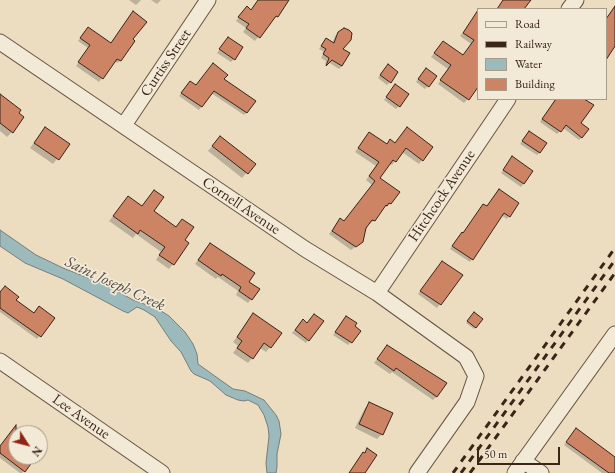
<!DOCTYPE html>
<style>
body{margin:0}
#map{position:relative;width:615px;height:473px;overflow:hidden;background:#ecddc1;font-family:"EB Garamond",serif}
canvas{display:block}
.legend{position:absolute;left:477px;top:8px;width:130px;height:92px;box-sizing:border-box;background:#f3e9d7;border:1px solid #a99b8b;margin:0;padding:5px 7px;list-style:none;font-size:12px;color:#3a2519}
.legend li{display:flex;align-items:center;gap:8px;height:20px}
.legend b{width:20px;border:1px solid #a99b8b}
.north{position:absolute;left:8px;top:425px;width:40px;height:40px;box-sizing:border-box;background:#f3e9d7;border:1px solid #a99b8b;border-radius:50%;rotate:126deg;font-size:11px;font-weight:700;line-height:16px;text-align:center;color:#3a2519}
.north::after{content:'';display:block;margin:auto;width:14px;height:18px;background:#8f2418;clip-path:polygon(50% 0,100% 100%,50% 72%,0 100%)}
.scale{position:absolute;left:477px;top:447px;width:83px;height:18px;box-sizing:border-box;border:2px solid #3a2519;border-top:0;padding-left:5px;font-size:12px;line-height:14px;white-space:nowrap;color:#3a2519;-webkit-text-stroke:3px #f3e9d7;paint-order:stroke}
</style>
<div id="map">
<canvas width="615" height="473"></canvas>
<ul class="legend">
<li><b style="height:5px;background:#f3e9d7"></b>Road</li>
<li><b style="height:5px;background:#3a2519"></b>Railway</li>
<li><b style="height:11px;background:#9cbabc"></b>Water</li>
<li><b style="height:11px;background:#cc8465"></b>Building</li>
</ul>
<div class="north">N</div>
<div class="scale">50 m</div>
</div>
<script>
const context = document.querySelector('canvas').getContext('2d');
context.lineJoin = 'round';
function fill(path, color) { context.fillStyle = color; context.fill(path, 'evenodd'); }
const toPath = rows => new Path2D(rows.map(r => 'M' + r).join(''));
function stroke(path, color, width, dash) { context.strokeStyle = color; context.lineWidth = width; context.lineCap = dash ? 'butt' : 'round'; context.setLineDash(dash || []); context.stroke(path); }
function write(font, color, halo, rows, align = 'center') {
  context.font = font + ' "EB Garamond",serif'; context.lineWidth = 3.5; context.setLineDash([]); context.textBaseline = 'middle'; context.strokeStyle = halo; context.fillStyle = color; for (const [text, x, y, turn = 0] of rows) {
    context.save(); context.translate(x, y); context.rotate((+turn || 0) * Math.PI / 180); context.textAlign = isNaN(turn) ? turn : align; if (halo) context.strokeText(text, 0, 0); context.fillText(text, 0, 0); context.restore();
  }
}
const water = toPath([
 [0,230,36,255,63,268,108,286,133,300,158,309,169,316,185,332,193,344,197,354,198,364,233,389,245,391,264,400,276,415,279,421,281,434,277,454,277,467,276,473,267,473,266,463,269,436,268,427,264,415,258,405,248,400,244,401,238,400,226,395,210,381,194,374,191,371,181,352,171,341,155,317,144,310,137,307,128,313,123,311,63,279,25,263,0,246,0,230]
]);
const shadow = toPath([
 [129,0,141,0,136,5],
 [151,0,161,0,157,4],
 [258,0,288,0,277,16,272,20,255,41,243,32,246,28,236,21,243,11,251,10],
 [475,17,478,19,478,76,468,99,464,103,438,84,448,69,431,57,443,42,463,56,471,44,460,36],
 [88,28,111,44,132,40,134,41,120,61,117,63,114,61,99,82,76,66,88,48,78,41],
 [338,33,342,66,339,69,328,62,325,65,326,61,321,58,324,52,319,49,323,43,332,44,335,36],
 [225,41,234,59,231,62,217,53],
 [385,68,390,82,387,85,378,78],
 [423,72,428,86,425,89,416,82],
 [223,80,247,112,244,115,211,93,199,110,179,96,190,82,196,86],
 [395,85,399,106,396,109,384,100],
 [0,95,12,132,7,137,0,131],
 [555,99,582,99,580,123,582,137,579,140,563,128,557,134,540,122],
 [45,128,69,144,53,164,30,148],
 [404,132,422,160,419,164,402,152,392,165,390,164,379,178,390,203,387,207,385,206,374,220,370,224,369,224,358,245,351,250,329,234,340,219,344,222,372,185,366,180,376,166,355,152,366,137,386,145,390,141,395,144],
 [529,132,540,152,537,155,520,144],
 [220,137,254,164,242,178,208,151],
 [510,161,532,171,521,187,501,173],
 [499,190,509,216,507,219,501,215,470,262,450,249,459,236,463,234,486,207],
 [154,191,153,212,183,240,173,264,169,269,156,260,161,252,136,234,133,238,109,221,128,197,142,207],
 [206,248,248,282,251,299,248,303,236,295,238,291,218,277,216,279,195,264],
 [442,262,461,275,437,308,418,294],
 [0,293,15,300,33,313,39,307,53,318,37,339,0,312],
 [474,313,482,319,474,329,466,323],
 [253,315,270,347,266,352,260,348,248,363,233,353,238,346,233,342],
 [314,315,308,340,306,343,292,333,300,323,307,324],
 [343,320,360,331,348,345,333,335],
 [387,346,437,396,433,400,392,372,390,374,374,363],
 [369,404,382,434,377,439,355,428,365,408],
 [16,427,24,433,16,433,16,457,35,457,22,473,20,473,0,458,0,447],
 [576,429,615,457,615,473,602,473,564,445]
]);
const building = toPath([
 [258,0,289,0,278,17,276,16,260,38,246,28,249,24,238,17,247,6,251,10,258,0],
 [503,0,531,0,524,9,497,9,503,0],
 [615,6,615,46,606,60,606,19,615,6],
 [478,10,478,87,469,100,440,80,451,65,434,53,443,41,463,55,474,40,463,33,478,10],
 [133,11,147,22,133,39,135,41,121,61,117,59,103,79,78,62,90,45,80,38,88,27,111,43,133,11],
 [344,28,349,30,352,33,351,40,343,49,350,53,342,66,332,60,326,66,329,58,323,54,326,49,321,46,326,38,334,43,338,32,344,28],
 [228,37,243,47,235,60,219,49,228,37],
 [213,63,228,75,224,79,256,101,247,113,214,91,202,107,181,93,190,81,196,85,213,63],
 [388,64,398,72,391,83,380,75,388,64],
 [426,68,437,76,429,87,418,79,426,68],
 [395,84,409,94,400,107,386,97,395,84],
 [0,94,21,110,19,113,24,117,13,133,0,123,0,94],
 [556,99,584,99,594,105,581,123,589,129,582,138,566,125,561,132,542,119,556,99],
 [45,127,70,144,59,160,34,143,45,127],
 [407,127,433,147,423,161,406,148,396,162,393,160,380,178,400,192,391,204,389,203,387,206,386,205,375,221,372,220,366,228,363,242,356,247,332,231,340,218,344,221,375,181,369,176,379,162,358,148,369,132,387,144,390,139,395,143,407,127],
 [529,131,547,143,540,153,522,141,529,131],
 [220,136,256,164,248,174,212,146,220,136],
 [512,156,533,171,524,184,503,170,512,156],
 [499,189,519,203,510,217,504,213,473,260,452,246,462,232,463,233,483,204,487,206,499,189],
 [154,190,164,197,154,211,176,227,182,219,194,227,185,240,189,243,174,265,159,255,165,247,140,230,138,234,113,216,128,196,142,206,154,190],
 [210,243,255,273,249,282,260,289,252,300,239,291,241,287,222,274,221,276,198,260,210,243],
 [442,261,463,275,441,305,420,291,442,261],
 [5,286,19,297,16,300,34,313,39,306,55,318,41,337,0,308,0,292,5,286],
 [474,312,483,319,476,328,467,321,474,312],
 [253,313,282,333,271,348,264,343,253,359,237,348,242,341,237,337,253,313],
 [314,314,324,321,309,341,295,330,303,319,307,323,314,314],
 [346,316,357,323,355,326,361,331,352,343,335,332,346,316],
 [387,345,447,383,437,397,396,368,394,371,377,359,387,345],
 [369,402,393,413,383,435,359,424,369,402],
 [16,425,16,457,36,457,25,472,0,453,0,446,16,425],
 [576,428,615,457,615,473,609,473,566,442,576,428],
 [367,448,377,455,365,473,349,473,363,452,365,453,367,448]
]);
const minor = toPath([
 [569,9,576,0],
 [0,42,305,249,377,293,466,357,476,376,467,402,417,473],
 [124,125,208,0],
 [377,293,508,99],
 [0,361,162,473],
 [523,461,541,473],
 [515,473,615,334]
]);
const rail = toPath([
 [453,473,615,248],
 [461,473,615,260],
 [470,473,615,273]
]);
const streetNames = [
 ["Curtiss Street",166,63,-56],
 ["Hitchcock Avenue",442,196,-56],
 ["Cornell Avenue",241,206,34],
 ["Lee Avenue",81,417,35]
];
const waterNames = [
 ["Saint Joseph Creek",115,284,25]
];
fill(water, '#9cbabc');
stroke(water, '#757e7b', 1);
fill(shadow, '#0003');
fill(building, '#cc8465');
stroke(building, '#3a2519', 1);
stroke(minor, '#665343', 17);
stroke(minor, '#f3e9d7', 15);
stroke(rail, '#3a2519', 3, [7, 7]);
write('15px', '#3a2519', '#f3e9d7', streetNames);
write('italic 16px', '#524a42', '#f3e9d7', waterNames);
</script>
